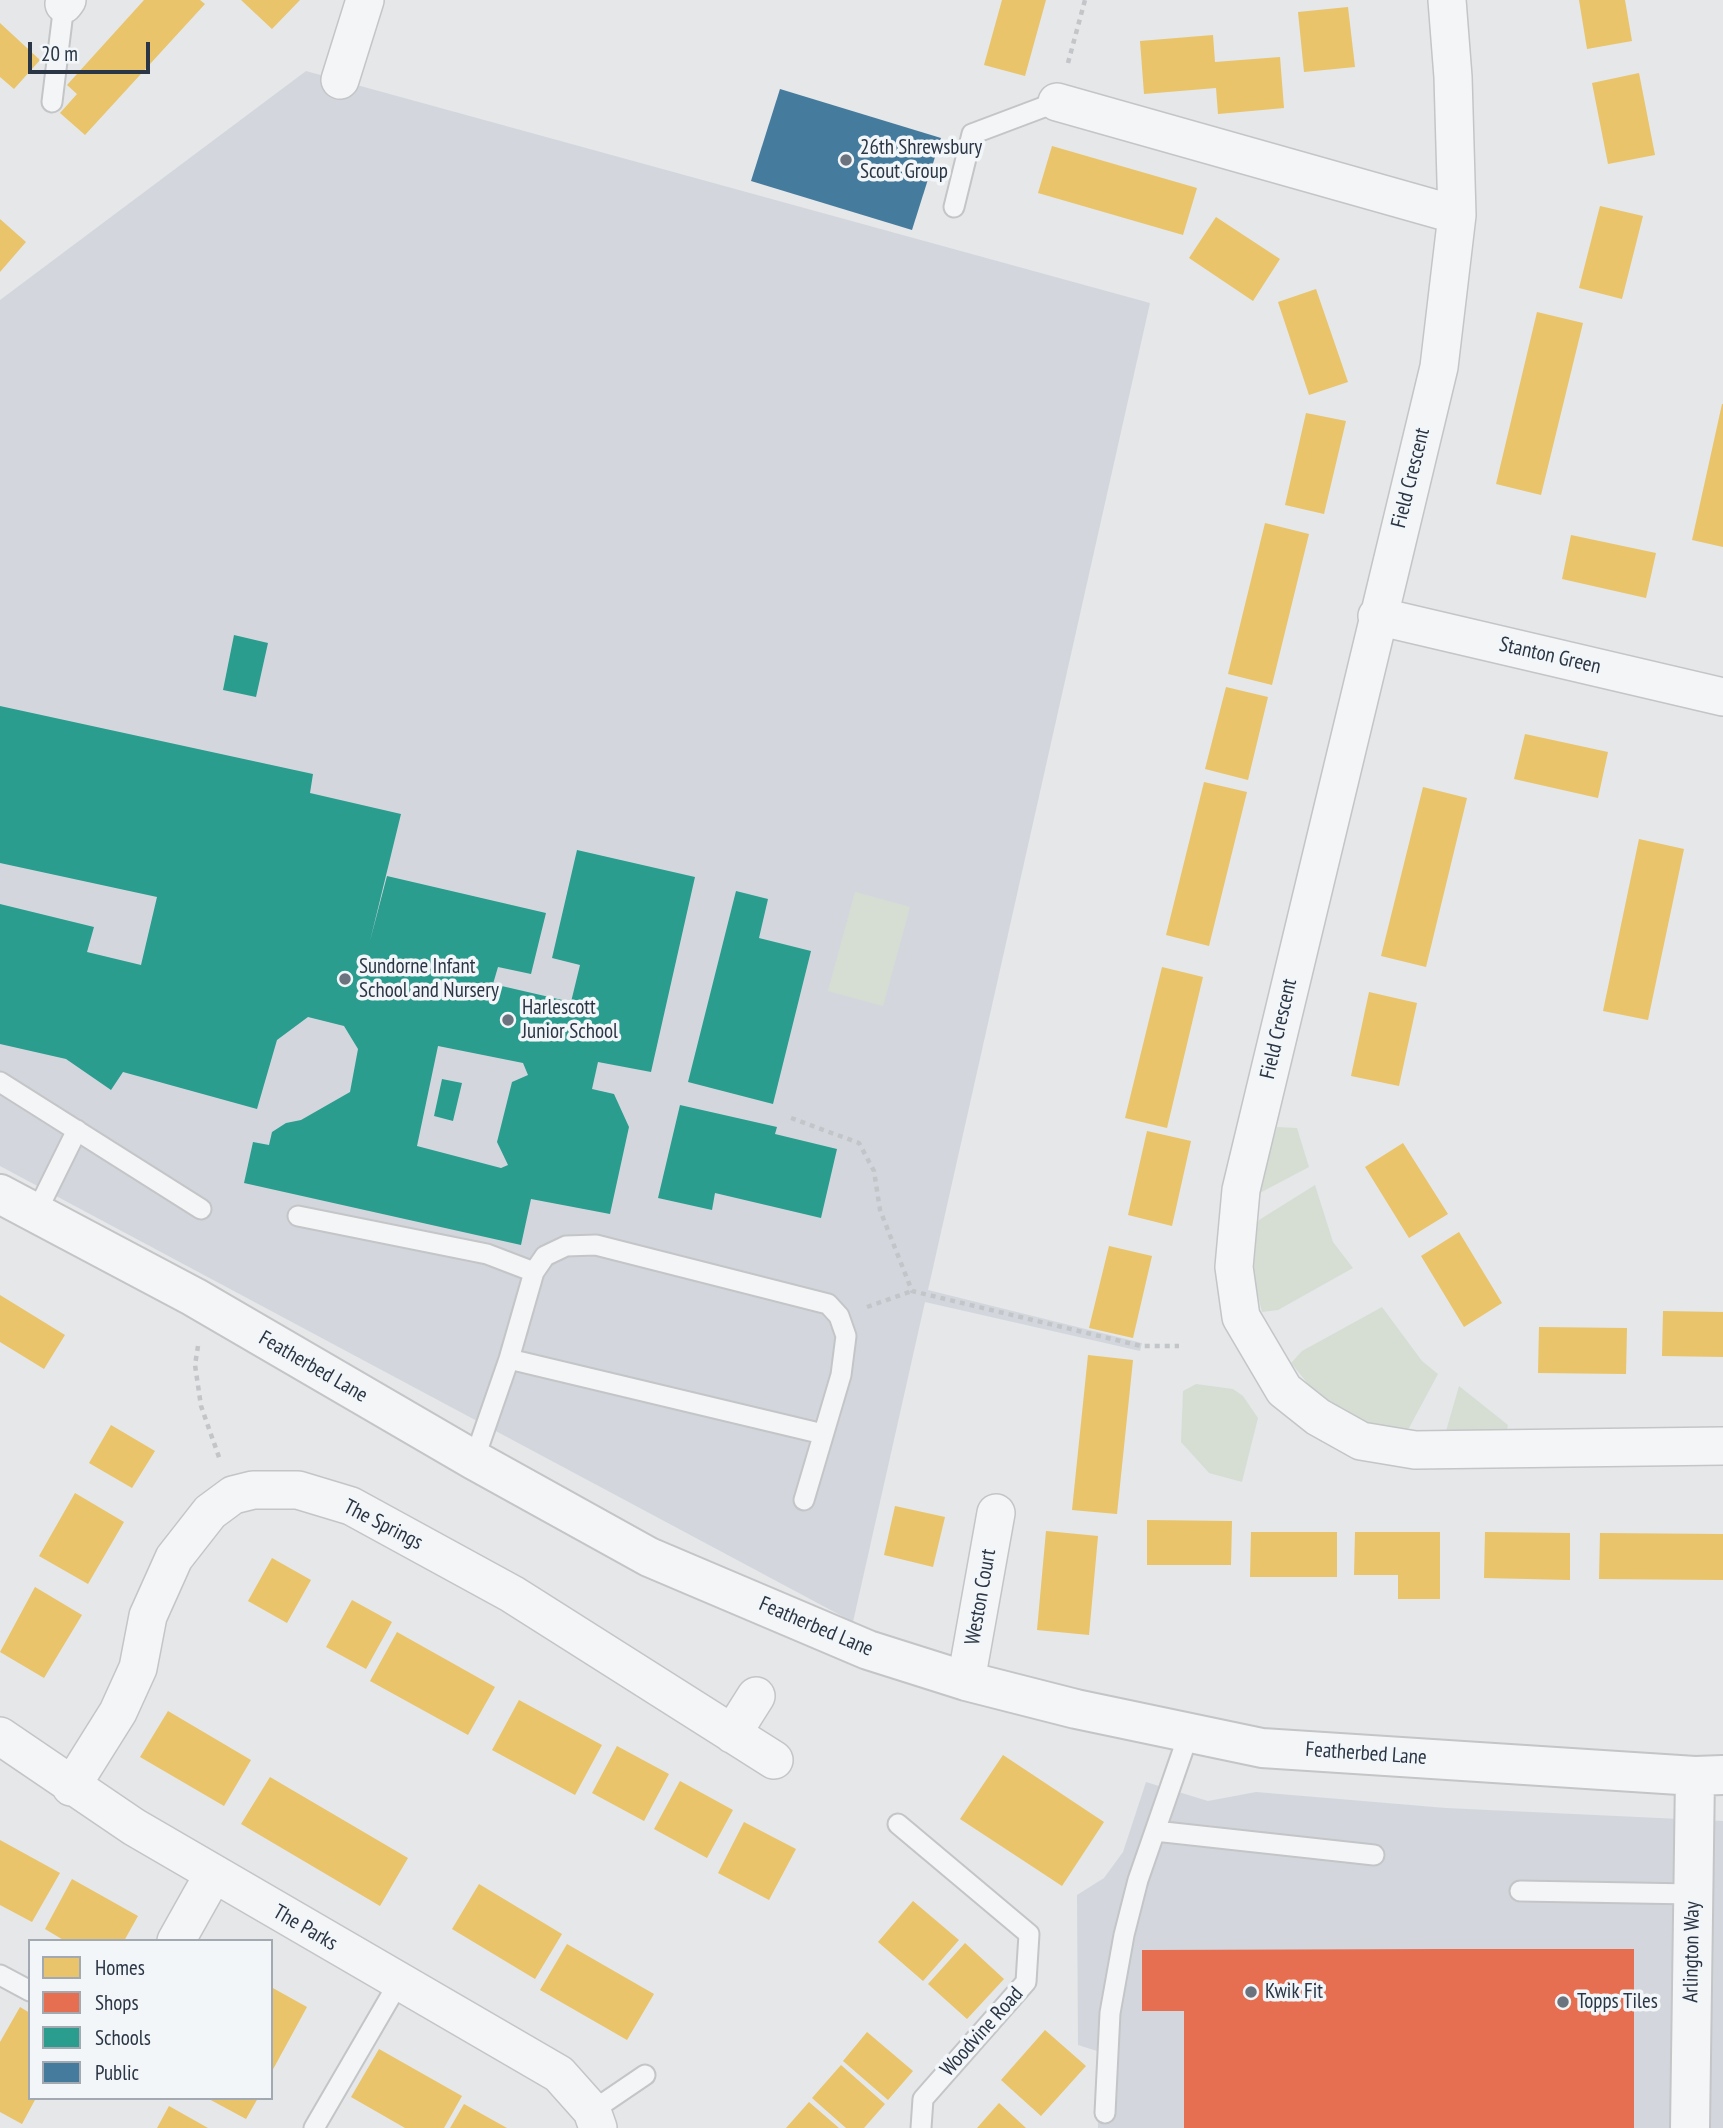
<!DOCTYPE html>
<style>
body{margin:0}
#map{position:relative;width:1723px;height:2128px;overflow:hidden;background:#e5e7e9;font-family:"PT Sans Narrow",sans-serif}
canvas{display:block}
.legend{position:absolute;left:28px;top:1939px;width:245px;height:161px;box-sizing:border-box;background:#f3f6f8;border:2px solid #a3a9b0;margin:0;padding:9px 12px;list-style:none;font-size:21px;color:#2a3645}
.legend li{display:flex;align-items:center;gap:14px;height:35px}
.legend b{width:35px;border:2px solid #a3a9b0}
.scale{position:absolute;left:28px;top:42px;width:122px;height:32px;box-sizing:border-box;border:4px solid #2a3645;border-top:0;padding-left:9px;font-size:21px;line-height:24px;white-space:nowrap;color:#2a3645;-webkit-text-stroke:5px #f3f6f8;paint-order:stroke}
</style>
<div id="map">
<canvas width="1723" height="2128"></canvas>
<ul class="legend">
<li><b style="height:19px;background:#e9c46a"></b>Homes</li>
<li><b style="height:19px;background:#e76f51"></b>Shops</li>
<li><b style="height:19px;background:#2a9d8f"></b>Schools</li>
<li><b style="height:19px;background:#457b9d"></b>Public</li>
</ul>
<div class="scale">20 m</div>
</div>
<script>
const context = document.querySelector('canvas').getContext('2d');
context.lineJoin = 'round';
function fill(path, color) { context.fillStyle = color; context.fill(path, 'evenodd'); }
const toPath = rows => new Path2D(rows.map(r => 'M' + r).join(''));
function stroke(path, color, width, dash) { context.strokeStyle = color; context.lineWidth = width; context.lineCap = dash ? 'butt' : 'round'; context.setLineDash(dash || []); context.stroke(path); }
function write(font, color, halo, rows, align = 'center') {
  context.font = font + ' "PT Sans Narrow",sans-serif'; context.lineWidth = 7; context.setLineDash([]); context.textBaseline = 'middle'; context.strokeStyle = halo; context.fillStyle = color; for (const [text, x, y, turn = 0] of rows) {
    context.save(); context.translate(x, y); context.rotate((+turn || 0) * Math.PI / 180); context.textAlign = isNaN(turn) ? turn : align; if (halo) context.strokeText(text, 0, 0); context.fillText(text, 0, 0); context.restore();
  }
}
const built = toPath([
 [306,71,1150,303,928,1290,1142,1343,1140,1351,925,1302,853,1622,0,1166,0,300],
 [1146,1782,1208,1801,1256,1792,1446,1808,1723,1821,1723,2128,1098,2128,1097,2051,1078,2045,1077,1895,1104,1878,1123,1852]
]);
const green = toPath([
 [855,892,910,907,883,1006,828,991],
 [1277,1127,1297,1128,1309,1167,1256,1195],
 [1315,1185,1333,1242,1353,1268,1278,1310,1262,1312,1254,1280,1253,1233,1259,1220],
 [1382,1307,1422,1361,1438,1374,1409,1428,1401,1431,1373,1427,1318,1396,1291,1363,1302,1351],
 [1196,1384,1233,1389,1243,1396,1258,1418,1242,1482,1209,1473,1181,1442,1183,1391],
 [1459,1386,1508,1425,1506,1435,1446,1431]
]);
const homes = toPath([
 [144,0,200,0,205,4,85,135,60,113,77,94,67,85],
 [241,0,300,0,272,29],
 [1002,0,1046,0,1025,76,984,65],
 [1579,0,1625,0,1632,41,1587,49],
 [1348,7,1355,67,1304,72,1298,12],
 [0,23,40,60,14,89,0,77],
 [1213,35,1215,62,1280,57,1284,108,1218,114,1216,88,1144,94,1140,41],
 [1639,73,1655,155,1608,164,1592,83],
 [1052,146,1197,188,1183,235,1038,193],
 [1600,206,1643,216,1622,299,1579,288],
 [1216,217,1280,259,1253,301,1189,258],
 [0,219,26,242,0,272],
 [1316,289,1348,382,1309,395,1278,302],
 [1537,312,1583,323,1541,495,1496,484],
 [1722,404,1723,404,1723,547,1692,540],
 [1306,413,1346,421,1324,514,1285,505],
 [1265,523,1309,534,1272,685,1228,674],
 [1571,535,1656,553,1646,598,1562,579],
 [1226,687,1268,697,1248,780,1205,769],
 [1525,734,1608,752,1598,798,1514,779],
 [1204,782,1247,792,1209,946,1166,935],
 [1423,787,1467,798,1426,967,1381,956],
 [1639,839,1684,849,1648,1020,1603,1011],
 [1162,967,1203,977,1167,1128,1125,1118],
 [1369,992,1417,1003,1399,1086,1351,1076],
 [1147,1131,1191,1141,1172,1226,1128,1215],
 [1403,1143,1448,1214,1409,1238,1365,1167],
 [1459,1232,1502,1303,1464,1327,1421,1256],
 [1109,1246,1152,1256,1133,1338,1089,1328],
 [0,1295,65,1335,44,1369,0,1342],
 [1663,1311,1723,1312,1723,1357,1662,1356],
 [1539,1327,1627,1328,1626,1374,1538,1373],
 [1088,1355,1133,1360,1117,1514,1072,1510],
 [111,1425,155,1451,132,1488,89,1463],
 [75,1493,124,1522,88,1584,39,1556],
 [895,1506,945,1517,933,1567,884,1555],
 [1147,1520,1232,1521,1231,1565,1147,1565],
 [1046,1531,1098,1536,1089,1635,1037,1630],
 [1251,1532,1337,1532,1337,1577,1250,1577],
 [1355,1532,1440,1532,1440,1599,1398,1599,1398,1575,1354,1575],
 [1485,1532,1570,1533,1570,1580,1484,1578],
 [1600,1533,1723,1534,1723,1580,1599,1579],
 [272,1558,311,1580,287,1623,248,1601],
 [35,1587,82,1615,44,1678,0,1652],
 [352,1600,392,1622,366,1669,326,1647],
 [397,1632,495,1687,468,1735,370,1681],
 [519,1700,602,1745,575,1795,492,1750],
 [168,1711,251,1760,224,1806,140,1757],
 [617,1746,669,1774,644,1821,592,1793],
 [1003,1755,1104,1822,1062,1886,960,1819],
 [270,1777,408,1858,380,1906,241,1824],
 [680,1781,733,1810,707,1858,654,1829],
 [744,1822,796,1849,769,1900,718,1873],
 [0,1840,60,1873,32,1922,0,1905],
 [72,1879,138,1916,124,1941,65,1941,45,1929],
 [479,1884,562,1934,535,1979,452,1929],
 [913,1901,959,1940,923,1981,878,1942],
 [965,1943,1004,1979,967,2019,928,1984],
 [567,1944,654,1994,627,2040,540,1990],
 [271,1987,307,2007,271,2073],
 [20,2007,30,2013,30,2098,36,2098,22,2124,0,2112,0,2042],
 [1045,2030,1086,2066,1041,2116,1001,2080],
 [867,2032,913,2071,888,2100,843,2061],
 [379,2049,462,2096,444,2128,405,2128,351,2097],
 [841,2065,885,2104,864,2128,846,2128,812,2098],
 [207,2098,258,2098,246,2119],
 [809,2102,839,2128,786,2128],
 [999,2103,1026,2128,977,2128],
 [464,2104,507,2128,450,2128],
 [169,2106,208,2128,157,2128]
]);
const shops = toPath([
 [1444,1949,1634,1949,1634,2128,1184,2128,1184,2011,1142,2011,1142,1950]
]);
const schools = toPath([
 [234,635,268,643,256,697,223,690],
 [0,706,313,774,310,793,401,814,370,941,387,876,546,913,531,974,498,967,493,984,571,1002,580,965,552,958,577,850,695,877,651,1072,598,1062,592,1089,614,1094,629,1127,610,1214,531,1199,521,1245,244,1183,253,1142,269,1145,272,1132,286,1123,301,1120,350,1092,358,1049,344,1026,308,1017,277,1040,257,1109,123,1072,111,1090,66,1059,0,1044,0,904,94,927,87,952,141,965,157,897,0,863],
 [438,1046,523,1063,528,1075,512,1082,497,1142,508,1165,501,1168,417,1146],
 [736,891,768,899,759,938,811,951,773,1104,688,1082],
 [442,1079,462,1083,453,1121,434,1116],
 [680,1105,777,1127,775,1134,837,1149,821,1218,715,1193,712,1210,658,1198]
]);
const public = toPath([
 [780,89,941,138,912,230,751,181]
]);
const path = toPath([
 [1068,63,1085,0],
 [791,1118,859,1143,874,1171,880,1210,912,1291,1141,1346,1179,1346],
 [867,1307,912,1291],
 [198,1346,195,1365,201,1406,220,1460]
]);
const service = toPath([
 [52,102,64,4],
 [954,207,972,134,1057,102],
 [0,1082,201,1209],
 [36,1213,77,1130],
 [298,1216,487,1254,534,1272],
 [509,1359,823,1434],
 [474,1460,509,1359,534,1272,545,1256,566,1246,596,1245,828,1304,839,1316,846,1336,841,1375,804,1500],
 [898,1824,1029,1934,1026,1982,923,2099,921,2128],
 [1155,1831,1374,1855],
 [1520,1891,1693,1894],
 [0,1975,30,1991],
 [592,2111,645,2075],
 [1105,2113,1110,2013,1124,1935,1138,1880,1189,1733],
 [314,2128,399,1982]
]);
const minor = toPath([
 [1447,0,1453,77,1457,215,1439,367,1241,1190,1234,1267,1241,1317,1284,1390,1318,1417,1361,1441,1415,1450,1723,1446],
 [64,4,67,0],
 [340,80,365,0],
 [1057,102,1457,215],
 [1377,616,1723,697],
 [966,1681,996,1513],
 [732,1734,756,1696],
 [0,1736,134,1827,559,2074,592,2111,598,2128],
 [71,1787,118,1712,138,1668,148,1616,174,1558,210,1512,233,1495,253,1490,298,1490,351,1506,512,1594,774,1760],
 [176,1941,213,1875]
]);
const tertiary = toPath([
 [0,1194,194,1297,474,1460,649,1557,868,1650,966,1681,1076,1709,1262,1748,1695,1776,1723,1775],
 [1690,2128,1695,1776]
]);
const markers = [
 [846,160,7,"#6b747e"],
 [345,979,7,"#6b747e"],
 [508,1020,7,"#6b747e"],
 [1251,1992,7,"#6b747e"],
 [1563,2002,7,"#6b747e"]
];
const poiNames = [
 ["26th Shrewsbury",860,148],
 ["Scout Group",860,172],
 ["Sundorne Infant",359,967],
 ["School and Nursery",359,991],
 ["Harlescott",522,1008],
 ["Junior School",522,1032],
 ["Kwik Fit",1265,1992],
 ["Topps Tiles",1577,2002]
];
const streetNames = [
 ["Field Crescent",1411,478,-76],
 ["Stanton Green",1550,656,13],
 ["Field Crescent",1279,1029,-77],
 ["Featherbed Lane",313,1367,30],
 ["The Springs",383,1525,27],
 ["Weston Court",981,1597,-80],
 ["Featherbed Lane",816,1627,23],
 ["Featherbed Lane",1366,1754,4],
 ["The Parks",305,1928,30],
 ["Arlington Way",1692,1952,-89],
 ["Woodvine Road",982,2032,-48]
];
fill(built, '#d3d7dd');
fill(green, '#d6ded4');
fill(homes, '#e9c46a');
fill(shops, '#e76f51');
fill(schools, '#2a9d8f');
fill(public, '#457b9d');
stroke(service, '#c3c5c7', 23);
stroke(minor, '#c3c5c7', 40);
stroke(tertiary, '#c3c5c7', 42);
stroke(path, '#c3c6c9', 4.5, [5, 5]);
stroke(service, '#f4f5f6', 19);
stroke(minor, '#f4f5f6', 37);
stroke(tertiary, '#f4f5f6', 38);
for (const [x, y, r, color] of markers) { const dot = new Path2D(); dot.arc(x, y, r, 0, 2 * Math.PI); context.fillStyle = color; context.fill(dot); stroke(dot, '#f3f6f8', 2.5); }
write('21px', '#2a3645', '#f3f6f8', poiNames, 'left');
write('21px', '#2a3645', '#f3f6f8', streetNames);
</script>
